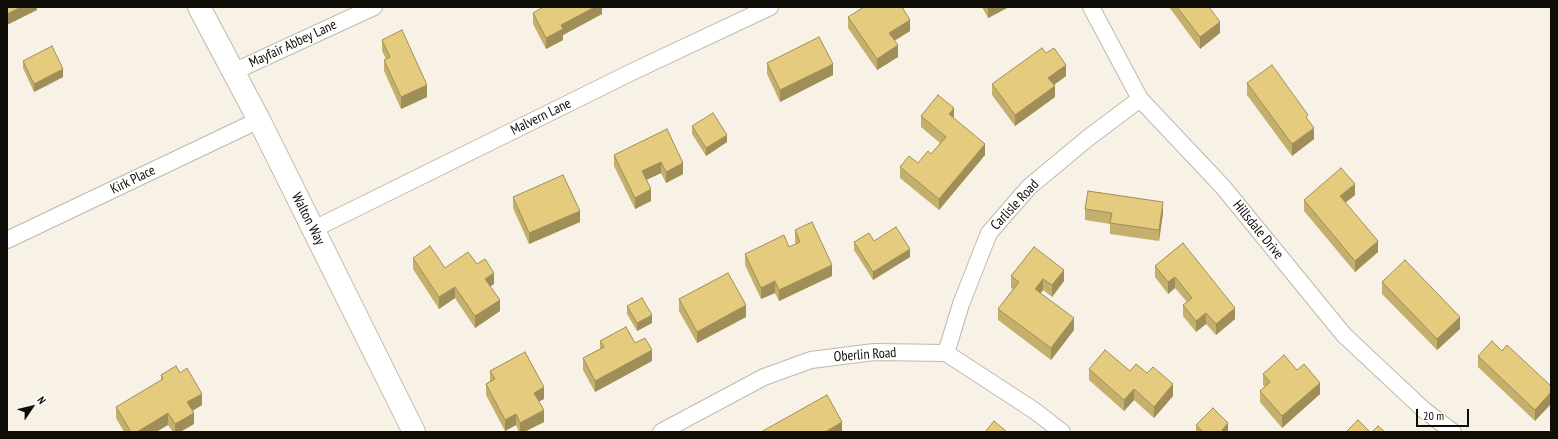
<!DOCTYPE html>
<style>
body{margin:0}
#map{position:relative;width:1558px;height:439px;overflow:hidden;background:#f7f2e5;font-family:"PT Sans Narrow",sans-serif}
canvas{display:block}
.frame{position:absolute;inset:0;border:8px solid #0e0d08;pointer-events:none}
.north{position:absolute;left:12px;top:387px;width:40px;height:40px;-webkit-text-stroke:3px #fff;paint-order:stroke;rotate:55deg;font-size:11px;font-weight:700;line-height:16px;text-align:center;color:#0e0d08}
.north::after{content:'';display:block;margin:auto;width:14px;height:18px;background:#0e0d08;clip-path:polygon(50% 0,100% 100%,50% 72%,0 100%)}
.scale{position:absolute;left:1416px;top:409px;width:53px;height:18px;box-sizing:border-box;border:2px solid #0e0d08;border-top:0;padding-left:5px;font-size:12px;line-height:14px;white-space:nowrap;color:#0e0d08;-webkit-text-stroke:3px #fff;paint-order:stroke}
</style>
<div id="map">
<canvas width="1558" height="439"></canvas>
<div class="frame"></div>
<div class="north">N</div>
<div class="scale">20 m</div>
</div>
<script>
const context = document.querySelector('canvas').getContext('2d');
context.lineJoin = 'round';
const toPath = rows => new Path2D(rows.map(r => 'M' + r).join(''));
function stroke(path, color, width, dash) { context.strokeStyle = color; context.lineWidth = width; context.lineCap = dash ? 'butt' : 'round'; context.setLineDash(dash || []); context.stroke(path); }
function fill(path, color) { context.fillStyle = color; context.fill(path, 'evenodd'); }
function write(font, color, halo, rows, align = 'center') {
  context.font = font + ' "PT Sans Narrow",sans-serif'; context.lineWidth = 3.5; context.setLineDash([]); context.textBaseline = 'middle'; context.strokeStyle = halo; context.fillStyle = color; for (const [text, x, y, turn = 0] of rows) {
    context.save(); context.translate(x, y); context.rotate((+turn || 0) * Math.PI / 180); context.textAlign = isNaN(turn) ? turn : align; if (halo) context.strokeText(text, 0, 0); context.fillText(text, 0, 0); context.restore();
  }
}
const minor = toPath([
 [1091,7,1140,99,1223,187,1344,335,1424,410,1453,432],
 [233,72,374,7],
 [314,229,636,70,770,7],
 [7,240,259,120],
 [946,353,961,304,989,233,1029,187,1088,138,1140,99],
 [661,432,764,377,811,360,874,352,946,353,1035,411,1062,432]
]);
const secondary = toPath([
 [199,7,259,120,414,432]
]);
const wall = toPath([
 [602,7,602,14,563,35,563,40,546,49,533,24,533,13],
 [982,7,1009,7,988,18],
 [1169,7,1209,7,1220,33,1200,49],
 [848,17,910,31,894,41,898,57,877,70,848,28],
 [382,40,427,97,401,109,384,71,384,60,386,59,382,51],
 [1046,53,1066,76,1054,85,1055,97,1015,126,992,95,992,84],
 [23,61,63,77,34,92,23,68],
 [767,63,833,75,780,102,767,74],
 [1247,83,1308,121,1314,139,1292,156,1247,95],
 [921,116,954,118,985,155,939,210,900,178,900,167,918,163,931,154,940,143,921,127],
 [692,126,727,142,706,156,692,134],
 [614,155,683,163,683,174,666,183,661,173,646,180,651,201,635,209,614,166],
 [1355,195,1345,203,1378,252,1355,272,1304,211,1304,200],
 [513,197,580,222,529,244,513,208],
 [1085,209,1163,213,1159,241,1110,234,1110,224,1085,220],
 [795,230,832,276,779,301,775,293,761,299,745,265,745,254,789,247,796,244,795,242],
 [874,241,910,257,873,280,854,250,854,242],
 [1183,243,1235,319,1216,335,1206,324,1196,332,1183,316,1183,305,1187,302,1175,288,1168,294,1155,277,1155,266],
 [1034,247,1064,281,1052,297,1043,290,1041,293,1074,330,1051,360,998,320,998,309,1013,289,1011,288,1011,276],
 [413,258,445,268,477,264,494,284,490,286,500,311,475,328,455,298,439,309,413,269],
 [1382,282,1460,329,1437,350,1382,294],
 [679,299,746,317,697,343,679,311],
 [627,306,652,323,637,331,627,314],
 [600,341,635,343,652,361,595,392,583,370,583,358,600,349],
 [1502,351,1551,386,1535,421,1478,367,1478,356],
 [1089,369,1130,371,1173,396,1154,418,1134,400,1124,411,1089,380],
 [1297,370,1320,394,1282,428,1260,402,1260,391,1265,387,1263,385,1263,374],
 [490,371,544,399,539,401,544,422,524,432,519,432,516,425,505,431,486,395,486,384,490,381],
 [180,373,202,405,192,411,194,424,180,432,173,432,168,425,156,432,124,432,116,418,116,407,161,381,161,375],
 [1196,425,1228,432,1196,432]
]);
const shadedWall = toPath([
 [21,7,37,7,37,10,7,25,7,14],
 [595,7,602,7,602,14,563,35,563,40,546,49,546,38,561,25],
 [988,7,1009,7,988,18],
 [910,20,910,31,889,44,889,33],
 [1220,22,1220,33,1200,49,1200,37],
 [898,45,898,57,877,70,877,59],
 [833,64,833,75,780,102,780,90],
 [1066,65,1066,76,1048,89,1048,78],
 [63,69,63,77,34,92,34,84],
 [427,85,427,97,401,109,401,97],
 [1055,86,1055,97,1015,126,1015,115],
 [954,108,954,120,949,114],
 [1314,128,1314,139,1292,156,1292,144],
 [727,135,727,142,706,156,706,148],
 [985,144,985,155,939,210,939,199],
 [661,162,661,173,642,182,642,171],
 [683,163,683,174,666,183,666,172],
 [1355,184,1355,195,1340,207,1340,196],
 [651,189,651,201,635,209,635,198],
 [1163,202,1163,213,1159,241,1159,230],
 [580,211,580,222,529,244,529,233],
 [1378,241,1378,252,1355,272,1355,261],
 [910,249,910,257,873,280,873,272],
 [832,265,832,276,779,301,779,290],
 [1064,270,1064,281,1052,297,1052,285],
 [494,273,494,284,485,290,485,279],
 [1175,277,1175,288,1168,294,1168,282],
 [1043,279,1043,290,1035,300,1035,289],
 [775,281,775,293,761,299,761,288],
 [455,287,455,298,439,309,439,297],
 [500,300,500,311,475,328,475,316],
 [746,305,746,317,697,343,697,332],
 [1235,308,1235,319,1216,335,1216,324],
 [1206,313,1206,324,1196,332,1196,321],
 [652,315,652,323,637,331,637,323],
 [1460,317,1460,329,1437,350,1437,339],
 [1074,318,1074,330,1051,360,1051,348],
 [652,350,652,361,595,392,595,381],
 [1320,383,1320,394,1282,428,1282,416],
 [1173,384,1173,396,1154,418,1154,407],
 [544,387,544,399,534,404,534,393],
 [1134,389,1134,400,1124,411,1124,400],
 [1551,392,1551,404,1535,421,1535,410],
 [202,394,202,405,187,414,187,402],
 [544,410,544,422,524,432,520,432,520,423],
 [168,413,168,425,156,432,137,432],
 [194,413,194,424,180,432,175,432,175,424],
 [516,414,516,425,505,431,505,420],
 [842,422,842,432,825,432],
 [1228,423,1228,432,1222,432,1222,430]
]);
const building = toPath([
 [7,7,21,7,7,14,7,7],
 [543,7,595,7,561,25,563,29,546,38,533,13,543,7],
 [864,7,902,7,910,20,889,33,898,45,877,59,848,17,864,7],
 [1177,7,1209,7,1220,22,1200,37,1177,7],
 [402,30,427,85,401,97,384,60,390,57,382,40,402,30],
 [819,37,833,64,780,90,767,63,819,37],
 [52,46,63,69,34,84,23,61,52,46],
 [1042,48,1046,53,1054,48,1066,65,1048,78,1055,86,1015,115,992,84,1042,48],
 [1272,65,1308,115,1306,117,1314,128,1292,144,1247,83,1272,65],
 [938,95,954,108,949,114,985,144,939,199,900,167,909,156,918,163,928,151,931,154,946,137,921,116,938,95],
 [713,113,727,135,706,148,692,126,713,113],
 [667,129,683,163,666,172,661,162,642,171,651,189,635,198,614,155,667,129],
 [1341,168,1355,184,1340,196,1378,241,1355,261,1304,200,1341,168],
 [563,175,580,211,529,233,513,197,563,175],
 [1088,191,1163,202,1159,230,1110,223,1112,213,1085,209,1088,191],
 [812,222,832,265,779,290,775,281,761,288,745,254,784,235,789,247,800,242,795,230,812,222],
 [896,227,910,249,873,272,854,242,869,233,874,241,896,227],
 [1183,243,1235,308,1216,324,1206,313,1196,321,1183,305,1192,298,1175,277,1168,282,1155,266,1183,243],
 [430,246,445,268,468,252,477,264,485,259,494,273,485,279,500,300,475,316,455,287,439,297,413,258,430,246],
 [1034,247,1064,270,1052,285,1043,279,1035,289,1074,318,1051,348,998,309,1019,282,1011,276,1034,247],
 [1405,260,1460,317,1437,339,1382,282,1405,260],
 [728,273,746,305,697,332,679,299,728,273],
 [642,298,652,315,637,323,627,306,642,298],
 [626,327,635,343,645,338,652,350,595,381,583,358,604,347,600,341,626,327],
 [1492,341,1502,351,1507,345,1551,386,1551,392,1535,410,1478,356,1492,341],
 [1105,350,1130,371,1136,364,1147,373,1153,367,1173,384,1154,407,1134,389,1124,400,1089,369,1105,350],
 [525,352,544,387,534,393,544,410,520,423,516,414,505,420,486,384,495,379,490,371,525,352],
 [1284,355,1297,370,1304,364,1320,383,1282,416,1260,391,1270,382,1263,374,1284,355],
 [176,366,180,373,187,368,202,394,187,402,194,413,175,424,168,413,137,432,131,432,116,407,163,379,161,375,176,366],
 [827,395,842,422,825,432,761,432,827,395],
 [1213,408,1228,423,1222,430,1224,432,1203,432,1196,425,1213,408],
 [1358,420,1370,432,1346,432,1358,420],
 [994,421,1007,432,985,432,994,421],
 [1378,426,1385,432,1372,432,1378,426]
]);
const streetNames = [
 ["Mayfair Abbey Lane",293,44,-25],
 ["Malvern Lane",541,117,-26],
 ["Kirk Place",133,180,-26],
 ["Carlisle Road",1015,205,-47],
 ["Walton Way",308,219,63],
 ["Hillsdale Drive",1258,230,51],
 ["Oberlin Road",865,355,-4]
];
stroke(minor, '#beb9ad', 18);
stroke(secondary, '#beb9ad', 24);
stroke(minor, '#fff', 16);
stroke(secondary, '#fff', 22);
fill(wall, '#c5af6c');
fill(shadedWall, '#a08e58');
fill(building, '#e5cb7d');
stroke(building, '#a08e58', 1);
write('14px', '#0e0d08', '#fff', streetNames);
</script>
